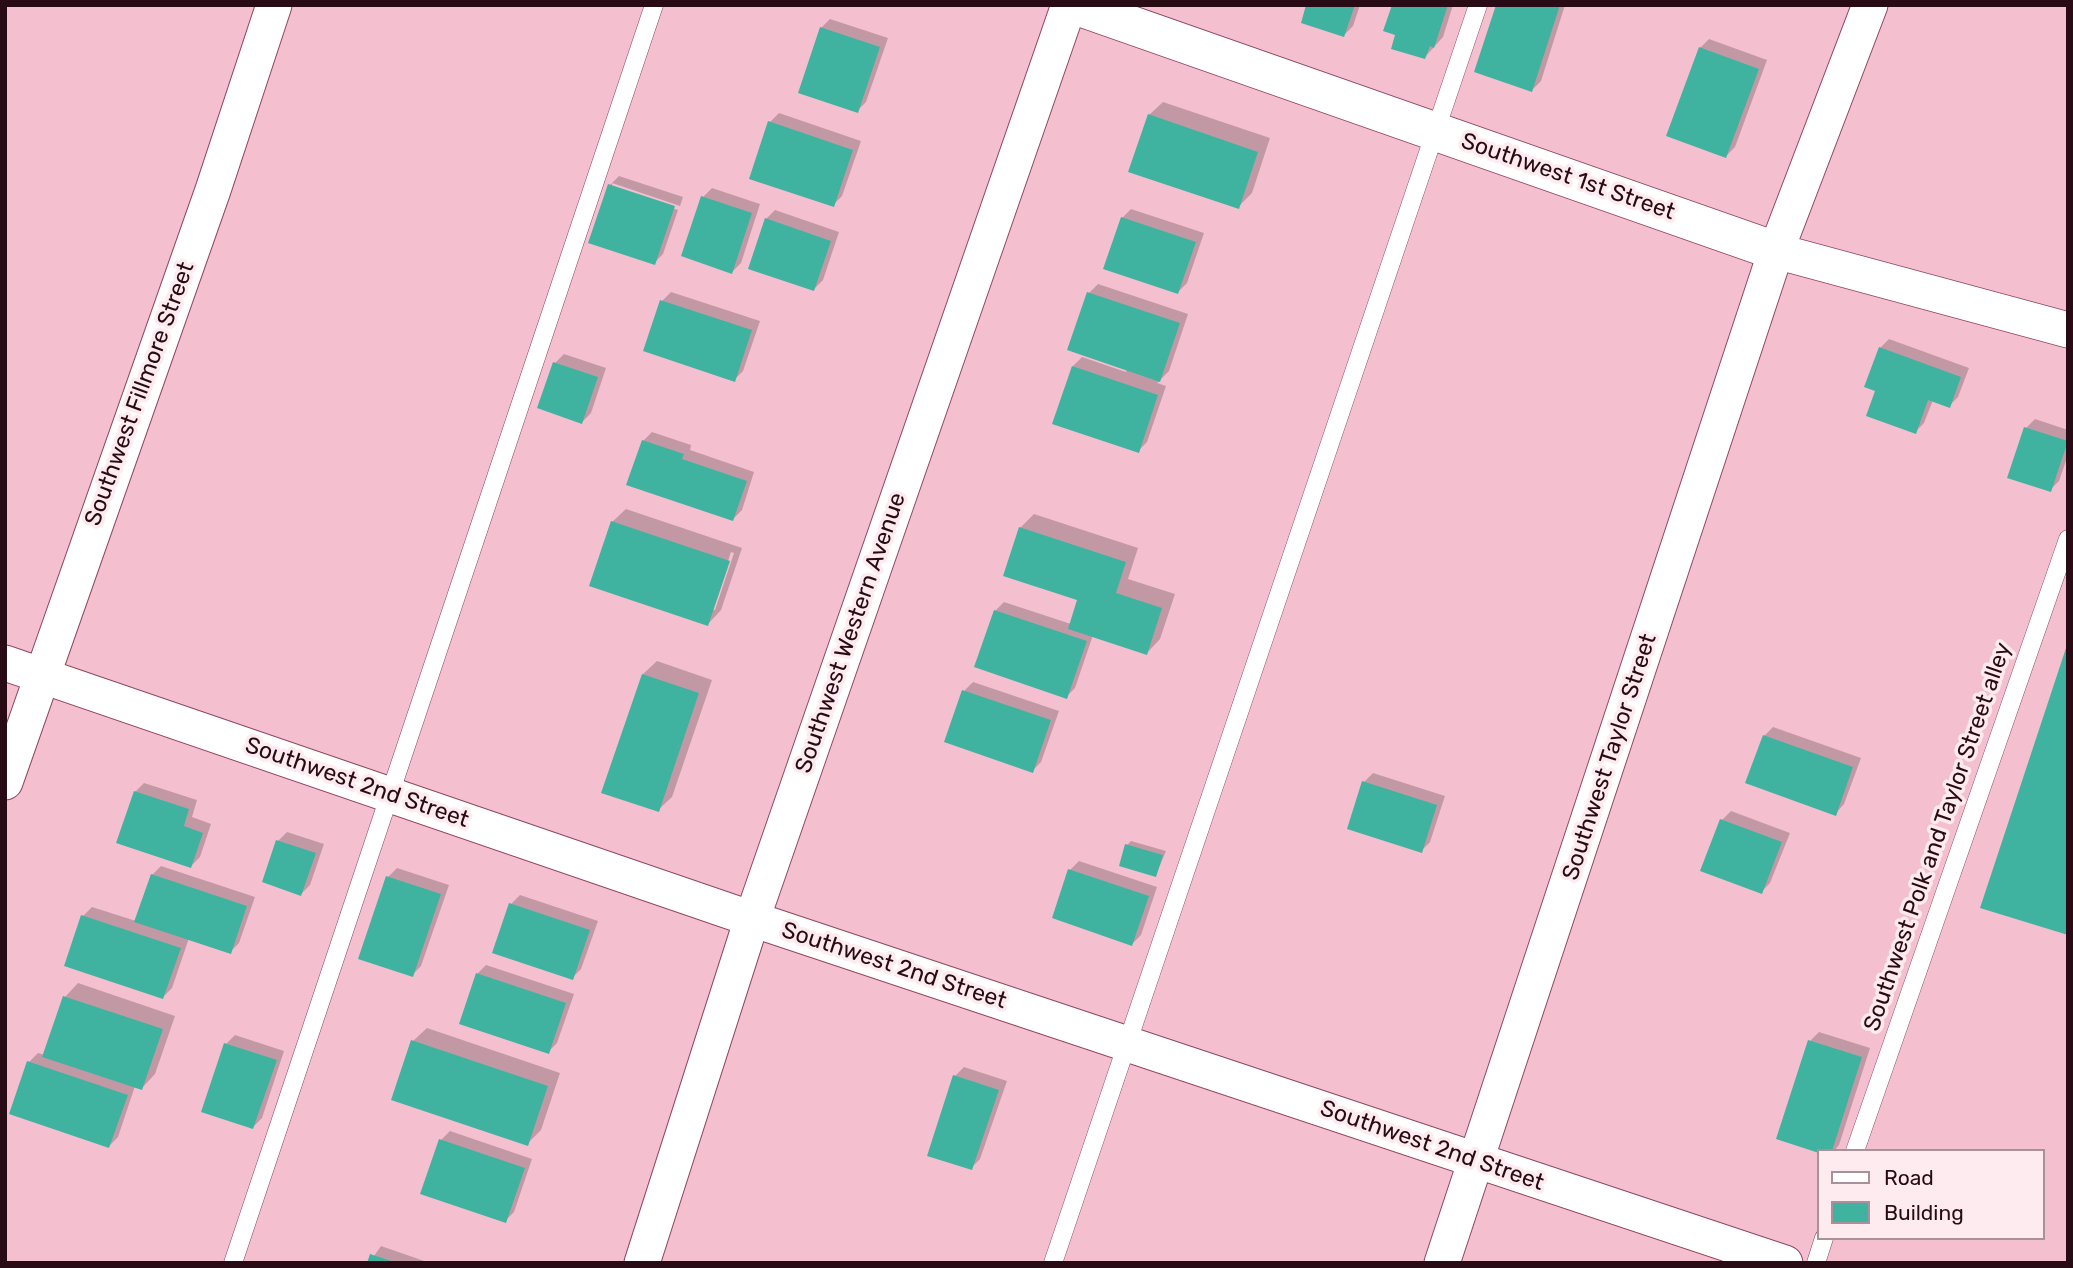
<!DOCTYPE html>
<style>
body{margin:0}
#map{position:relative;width:2073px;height:1268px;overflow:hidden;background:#f4bfcf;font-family:Rubik,sans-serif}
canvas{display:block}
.frame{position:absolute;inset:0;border:7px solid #290b16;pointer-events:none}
.legend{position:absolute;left:1817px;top:1149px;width:228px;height:91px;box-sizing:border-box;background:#feebf0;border:2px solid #a99199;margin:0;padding:9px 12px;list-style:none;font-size:21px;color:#290b16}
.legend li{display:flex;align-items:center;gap:14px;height:35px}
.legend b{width:35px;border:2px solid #a99199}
</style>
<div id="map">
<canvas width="2073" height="1268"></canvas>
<div class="frame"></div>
<ul class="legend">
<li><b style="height:9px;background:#fff"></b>Road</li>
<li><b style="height:19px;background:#3fb39f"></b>Building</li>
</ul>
</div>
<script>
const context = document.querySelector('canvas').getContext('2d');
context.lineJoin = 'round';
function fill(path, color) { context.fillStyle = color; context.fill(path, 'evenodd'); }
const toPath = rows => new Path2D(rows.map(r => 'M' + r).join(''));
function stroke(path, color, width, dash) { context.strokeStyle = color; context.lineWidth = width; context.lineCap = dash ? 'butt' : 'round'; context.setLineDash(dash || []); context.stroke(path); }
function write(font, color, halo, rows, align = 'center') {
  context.font = font + ' Rubik,sans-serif'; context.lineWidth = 7; context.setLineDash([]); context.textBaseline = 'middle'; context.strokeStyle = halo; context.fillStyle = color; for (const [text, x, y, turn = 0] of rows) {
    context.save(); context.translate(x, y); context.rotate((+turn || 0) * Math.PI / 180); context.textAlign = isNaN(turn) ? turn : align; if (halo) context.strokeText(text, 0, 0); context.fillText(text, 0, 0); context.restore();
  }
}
const shadow = toPath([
 [1308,5,1360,5,1353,26,1344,35],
 [1393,5,1453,5,1443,37,1425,57,1397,34],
 [1498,5,1565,5,1541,81,1532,90],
 [830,19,888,38,866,102,857,111,821,28],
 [1709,39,1767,60,1735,147,1726,156,1700,48],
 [1163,102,1270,138,1252,193,1238,207,1149,115],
 [779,113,861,141,842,196,833,205,770,122],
 [619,176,683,197,680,206,612,183,612,187,678,210,663,254,654,263,610,185],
 [712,188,760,204,741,263,732,272,703,197],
 [1131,209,1204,233,1187,283,1178,292,1122,218],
 [775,210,839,232,823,280,814,289,766,219],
 [1098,284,1188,314,1169,371,1157,383,1166,386,1147,442,1138,451,1073,366,1082,357,1126,372,1127,369,1089,293],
 [671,292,760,321,743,371,734,380,662,301],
 [1889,339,1969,368,1958,397,1949,406,1933,400,1924,423,1915,432,1880,348],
 [564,354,606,368,591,413,582,422,555,363],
 [2035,419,2068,430,2068,455,2059,481,2050,490,2026,428],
 [652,432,691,445,690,450,754,472,742,510,733,519,643,441],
 [626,509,742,548,721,610,708,624,612,522],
 [731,552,734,553,715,610,712,610],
 [1034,514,1138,548,1128,579,1175,594,1160,639,1147,653,1093,635,1075,688,1066,697,995,611,1004,602,1071,624,1079,599,1020,528],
 [657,661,712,680,672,797,658,810,643,674],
 [973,682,1059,711,1041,762,1032,771,964,691],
 [1773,727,1861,758,1844,804,1835,814,1764,736],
 [1373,773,1445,796,1430,842,1421,851,1364,782],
 [144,783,197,800,192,817,211,824,200,857,191,866,135,792],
 [1731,811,1790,833,1770,883,1761,892,1702,870,1722,820],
 [287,832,324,844,310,885,301,894,278,841],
 [1131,841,1166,851,1156,875,1127,845],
 [1079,861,1157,887,1141,935,1132,944,1070,870],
 [161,866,255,897,239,943,230,952,189,938,172,988,163,997,66,965,83,916,92,907,136,921,152,875],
 [397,868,449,885,421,966,412,975,388,877],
 [520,895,598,921,581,969,572,978,511,904],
 [486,965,574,994,557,1043,548,1052,477,974],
 [78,983,175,1016,155,1074,142,1088,135,1086,118,1137,109,1146,29,1062,38,1053,45,1055,65,997],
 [427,1028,560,1073,541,1130,527,1144,413,1041],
 [1819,1032,1870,1048,1839,1145,1834,1151,1819,1151,1779,1138,1810,1041],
 [235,1035,284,1051,262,1118,253,1127,226,1044],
 [964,1067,1007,1081,980,1159,971,1168,955,1076],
 [450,1131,532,1159,514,1212,505,1221,441,1140],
 [381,1246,430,1263,369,1263]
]);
const building = toPath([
 [1306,5,1355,5,1344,37,1301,23],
 [1392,5,1448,5,1434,48,1430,46,1425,59,1391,49,1395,35,1383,31],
 [1496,5,1560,5,1532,92,1474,72],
 [820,27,880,47,858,113,798,93],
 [1699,47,1759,69,1726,158,1666,136],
 [1148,114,1258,152,1239,209,1128,172],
 [768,121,853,150,834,207,749,179],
 [608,184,675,206,655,265,588,243],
 [701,196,752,213,732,274,681,256],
 [1121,217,1196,242,1178,294,1103,269],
 [765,218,831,241,814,291,748,269],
 [1087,292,1180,323,1160,382,1067,350],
 [660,300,752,330,735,382,643,351],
 [1879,347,1961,377,1950,408,1928,400,1916,434,1866,416,1875,391,1864,387],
 [553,362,598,377,582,424,537,408],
 [1072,366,1158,395,1139,453,1052,424],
 [2024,427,2068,441,2051,492,2007,478],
 [642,440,684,454,682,459,747,481,733,521,626,485],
 [611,521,730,561,708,626,589,586],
 [1019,527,1126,562,1116,593,1162,608,1147,655,1068,629,1077,600,1003,576],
 [994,610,1087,641,1067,699,974,667],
 [2067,645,2068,645,2068,935,1980,908],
 [642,674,699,693,659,812,601,793],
 [962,690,1051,720,1033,773,944,742],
 [1763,735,1853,767,1836,816,1745,783],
 [1362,781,1437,805,1422,853,1347,829],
 [134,791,189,809,184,826,203,833,191,868,116,843],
 [1720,819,1782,842,1762,894,1700,871],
 [276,840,316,853,301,896,262,882],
 [1125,844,1163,855,1156,877,1119,866],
 [1068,869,1149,896,1132,946,1052,918],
 [151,874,247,906,231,954,134,922],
 [386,876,441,894,413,977,358,959],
 [509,903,590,930,573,980,492,953],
 [81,915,181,948,163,999,64,966],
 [476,973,566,1003,549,1054,459,1024],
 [63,996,163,1029,142,1090,42,1057],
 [411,1040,548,1086,528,1146,391,1100],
 [1808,1040,1862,1057,1832,1151,1819,1153,1776,1139],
 [224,1043,277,1060,253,1129,201,1112],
 [27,1061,128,1095,109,1148,9,1114],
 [953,1075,999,1090,972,1170,927,1156],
 [439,1139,525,1168,506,1223,420,1194],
 [370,1254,394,1262,394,1263,367,1263]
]);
const lane = toPath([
 [1855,1151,2068,539],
 [233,1263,654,5],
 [1053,1263,1478,5],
 [1816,1263,1824,1238]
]);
const street = toPath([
 [1776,251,2068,330],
 [5,663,752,919,1785,1263],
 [5,782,213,190,274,5],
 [642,1263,752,919,1069,5],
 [1442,1263,1776,251,1870,5]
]);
const secondary = toPath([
 [1074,5,1776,251]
]);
const streetNames = [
 ["Southwest 1st Street",1568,177,19],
 ["Southwest Fillmore Street",140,394,-70],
 ["Southwest Western Avenue",851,633,-71],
 ["Southwest Taylor Street",1610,757,-72],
 ["Southwest 2nd Street",357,783,19],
 ["Southwest Polk and Taylor Street alley",1938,837,-71],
 ["Southwest 2nd Street",894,966,18],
 ["Southwest 2nd Street",1432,1146,19]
];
fill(shadow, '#0003');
fill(building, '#3fb39f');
stroke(lane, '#924661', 19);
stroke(street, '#924661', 37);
stroke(secondary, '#924661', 40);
stroke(lane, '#fff', 18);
stroke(street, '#fff', 35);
stroke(secondary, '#fff', 38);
write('23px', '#290b16', '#feebf0', streetNames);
</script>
